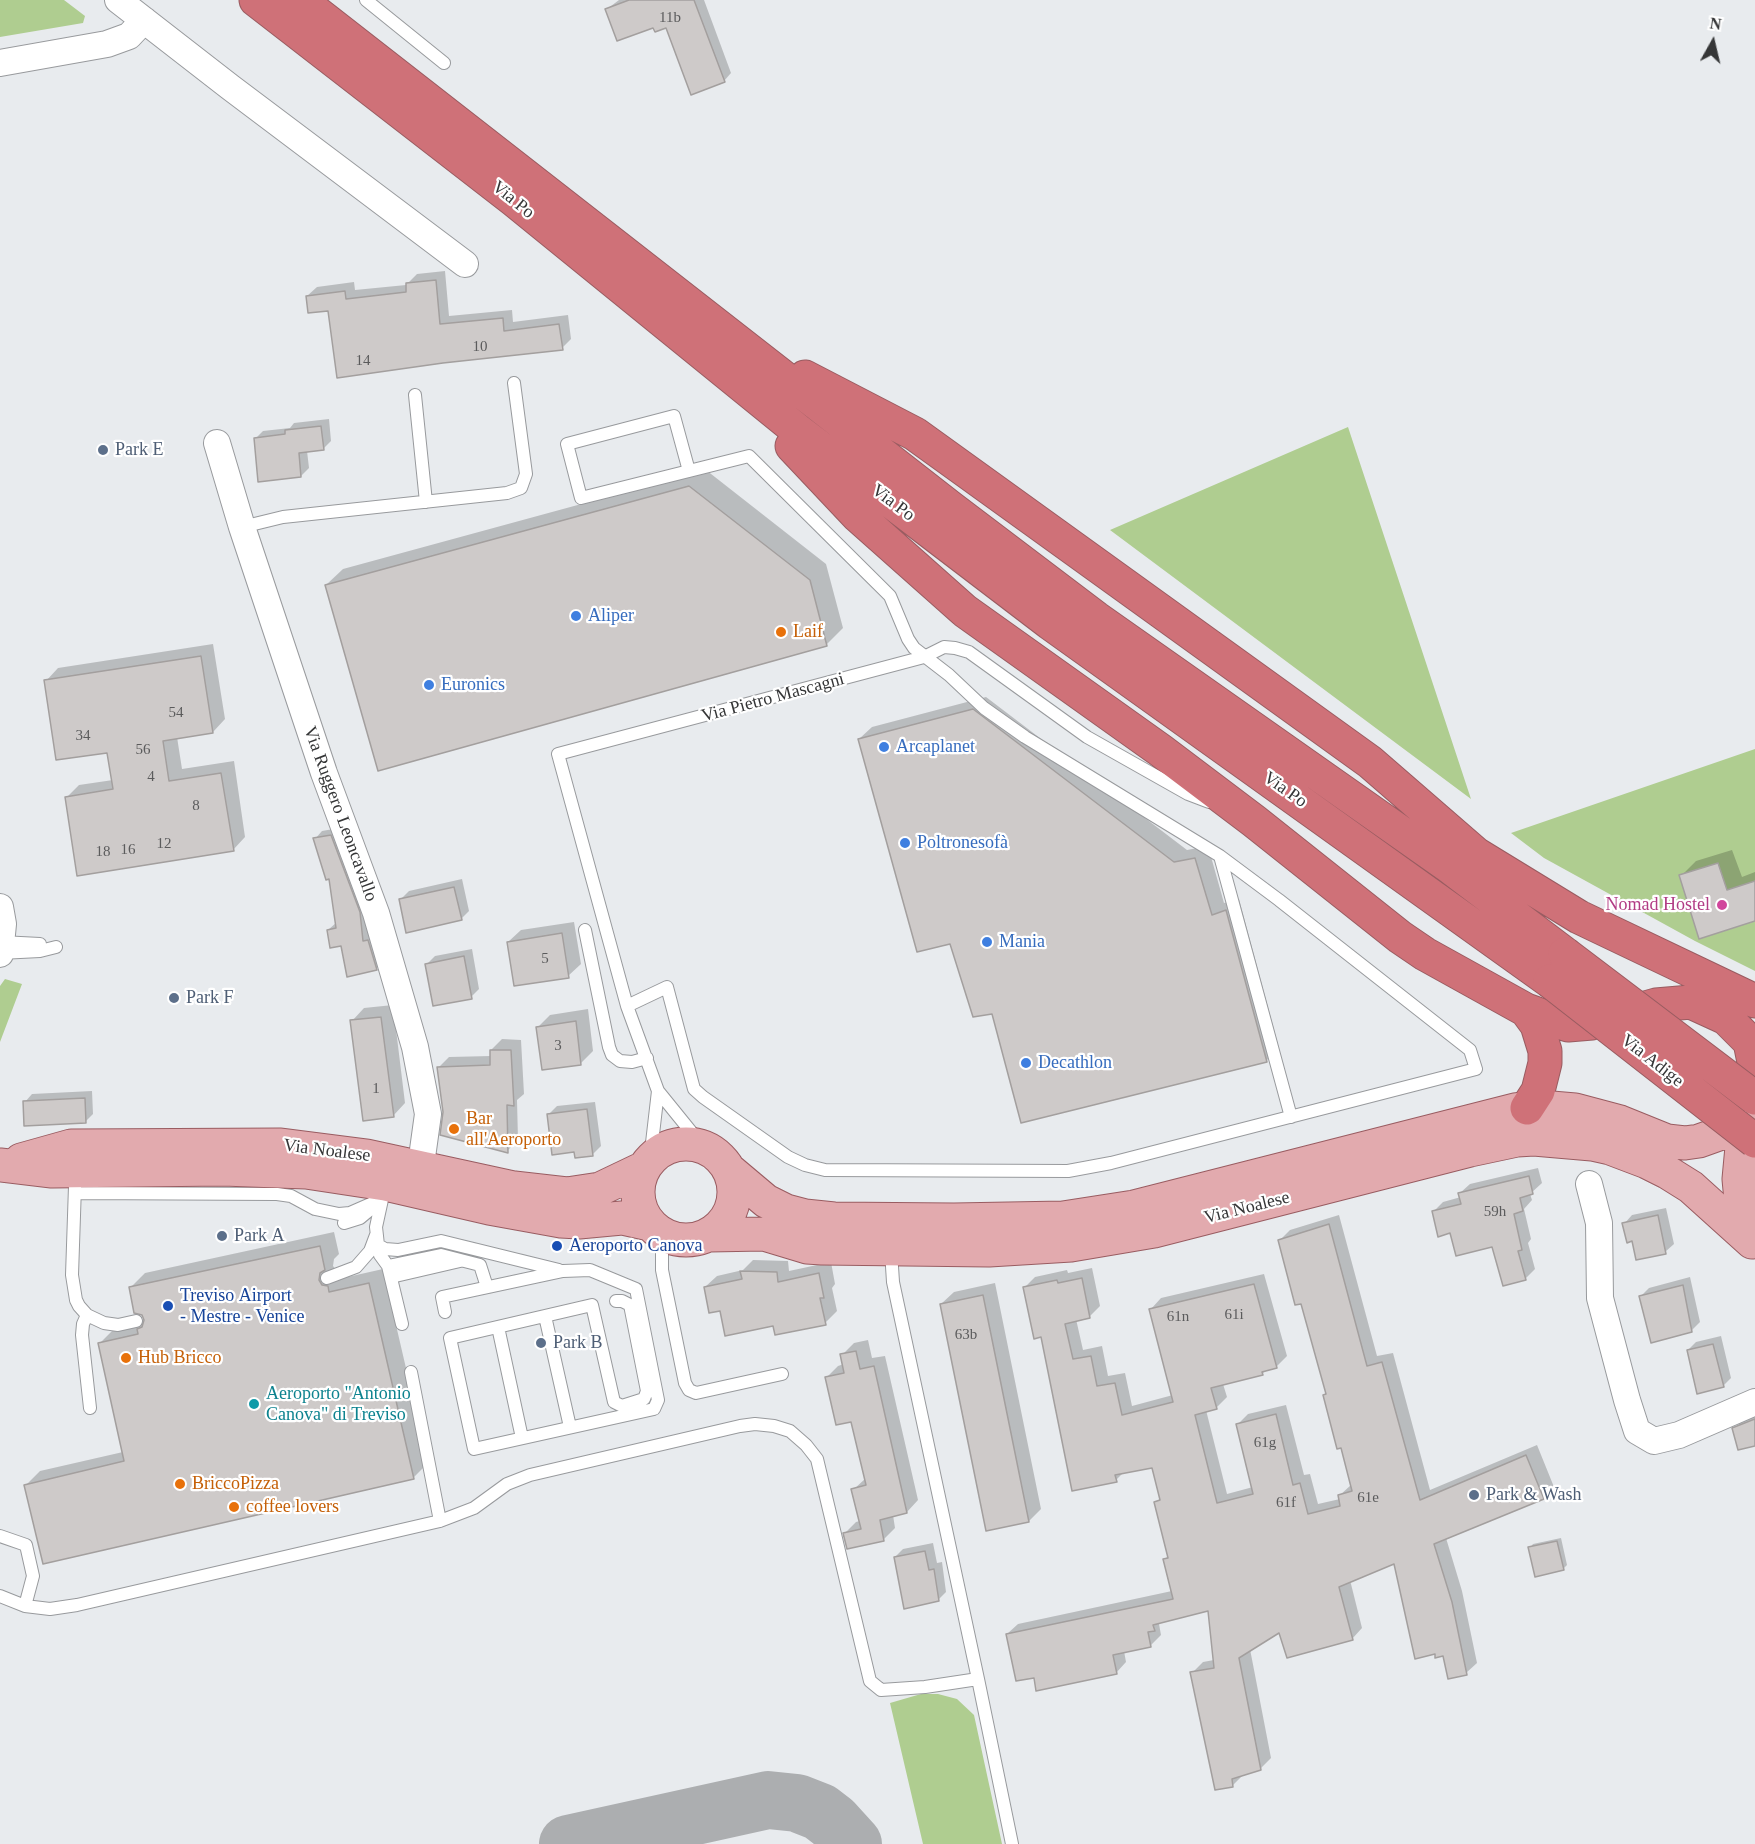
<!DOCTYPE html>
<meta charset="utf-8">
<style>
body{margin:0}
#map{position:relative;width:1755px;height:1844px;overflow:hidden;background:#e8ebee;font-family:"Times New Roman",serif}
canvas{display:block}
.north{position:absolute;left:1683px;top:12px;width:60px;height:60px;-webkit-text-stroke:4px #fff;paint-order:stroke;rotate:8deg;font-size:16px;font-weight:700;line-height:24px;text-align:center;color:#353637}
.north::after{content:'';display:block;margin:auto;width:21px;height:27px;background:#353637;clip-path:polygon(50% 0,100% 100%,50% 72%,0 100%)}
</style>
<div id="map">
<canvas width="1755" height="1844"></canvas>
<div class="north">N</div>
</div>
<script>
const context = document.querySelector('canvas').getContext('2d');
context.lineJoin = 'round';
function fill(path, color) { context.fillStyle = color; context.fill(path, 'evenodd'); }
const toPath = rows => new Path2D(rows.map(r => 'M' + r).join(''));
function stroke(path, color, width, dash) { context.strokeStyle = color; context.lineWidth = width; context.lineCap = dash ? 'butt' : 'round'; context.setLineDash(dash || []); context.stroke(path); }
function write(font, color, halo, rows, align = 'center') {
  context.font = font + ' "Times New Roman",serif'; context.lineWidth = 4.5; context.setLineDash([]); context.textBaseline = 'middle'; context.strokeStyle = halo; context.fillStyle = color; for (const [text, x, y, turn = 0] of rows) {
    context.save(); context.translate(x, y); context.rotate((+turn || 0) * Math.PI / 180); context.textAlign = isNaN(turn) ? turn : align; if (halo) context.strokeText(text, 0, 0); context.fillText(text, 0, 0); context.restore();
  }
}
const green = toPath([
 [0,0,64,0,85,16,83,23,0,37],
 [1348,427,1471,799,1110,530],
 [1755,749,1755,971,1695,941,1544,858,1511,833],
 [5,979,22,984,0,1042,0,986],
 [921,1694,938,1694,957,1699,974,1715,1002,1844,923,1844,890,1703]
]);
const shadow = toPath([
 [619,0,704,0,731,73,724,81,667,26,654,26,607,9],
 [445,271,449,316,512,310,513,322,568,315,571,339,562,348,329,309,307,296,317,287,354,282,355,290,406,285,417,274],
 [329,419,331,441,323,449,307,451,309,468,301,476,255,439,263,431,290,428,294,423],
 [706,470,826,564,843,628,826,645,326,585,343,569],
 [213,644,225,719,213,732,177,737,182,769,234,761,245,837,233,850,67,797,79,785,113,780,109,751,46,681,58,668],
 [986,697,1187,850,1208,846,1224,903,1239,899,1279,1048,1267,1060,1022,1122,993,1013,952,942,859,739,872,727],
 [339,828,384,961,376,969,342,944,328,930,337,922,330,877,315,839,322,831],
 [1732,850,1742,877,1755,872,1755,919,1681,876,1696,861],
 [462,879,469,911,461,919,401,899,409,891],
 [574,922,581,964,568,976,508,942,521,930],
 [472,949,479,989,471,997,427,964,435,956],
 [393,1005,405,1103,393,1116,352,1021,364,1008],
 [588,1009,593,1051,580,1064,538,1027,550,1015],
 [502,1039,521,1040,524,1094,517,1100,518,1140,507,1151,444,1112,438,1068,449,1057,491,1056,491,1050],
 [92,1091,93,1114,85,1122,25,1102,32,1094],
 [595,1102,601,1146,593,1154,575,1151,549,1114,557,1106],
 [1538,1168,1542,1183,1530,1194,1532,1200,1524,1209,1531,1239,1528,1243,1535,1269,1526,1278,1493,1245,1451,1232,1434,1211,1443,1202,1461,1197,1460,1193,1470,1184],
 [1666,1208,1674,1244,1665,1252,1633,1239,1624,1224,1632,1215],
 [1339,1215,1377,1356,1393,1353,1430,1490,1537,1445,1554,1487,1543,1498,1446,1538,1462,1591,1477,1663,1466,1673,1444,1655,1395,1561,1350,1580,1362,1628,1352,1639,1280,1631,1250,1649,1271,1758,1260,1769,1243,1775,1232,1786,1192,1673,1203,1662,1214,1660,1209,1609,1162,1621,1159,1624,1161,1635,1150,1646,1124,1651,1126,1662,1116,1673,1035,1676,1007,1634,1018,1624,1172,1591,1164,1560,1169,1555,1156,1503,1161,1497,1153,1466,1124,1472,1116,1480,1042,1335,1024,1288,1035,1277,1067,1270,1068,1273,1092,1268,1100,1306,1089,1317,1076,1319,1083,1350,1102,1346,1108,1376,1125,1373,1132,1406,1173,1395,1151,1309,1161,1298,1264,1274,1287,1356,1276,1367,1266,1370,1262,1374,1223,1384,1227,1397,1216,1408,1206,1410,1227,1494,1253,1487,1237,1425,1248,1414,1286,1405,1304,1475,1310,1474,1318,1504,1340,1499,1339,1496,1352,1484,1303,1302,1279,1241,1290,1230],
 [334,1232,339,1254,334,1259,333,1266,337,1271,342,1272,343,1278,383,1269,428,1463,413,1478,26,1485,40,1471,123,1452,100,1343,114,1329,145,1322,146,1320,130,1288,145,1273],
 [753,1260,788,1261,789,1271,831,1262,835,1284,832,1288,837,1311,825,1323,774,1324,721,1309,705,1287,717,1276,743,1270],
 [1690,1277,1700,1322,1692,1330,1652,1341,1641,1296,1649,1288],
 [995,1283,1041,1509,1029,1521,941,1304,954,1292],
 [1721,1336,1731,1378,1723,1386,1688,1350,1696,1342],
 [868,1340,872,1358,885,1356,918,1500,907,1512,893,1515,895,1528,883,1540,845,1533,856,1522,860,1521,853,1490,866,1478,852,1420,827,1377,838,1366,844,1364,842,1355,854,1343],
 [1755,1416,1755,1444,1734,1429,1742,1421],
 [1561,1538,1567,1565,1563,1569,1530,1548,1533,1544],
 [933,1543,937,1563,942,1562,946,1592,938,1600,895,1557,903,1549]
]);
const taxiway = toPath([
 [568,1844,768,1800,797,1803,820,1812,833,1822,853,1844]
]);
const building = toPath([
 [629,0,694,0,725,82,691,95,666,28,655,32,653,28,617,41,605,9,629,0],
 [436,280,440,324,503,318,504,331,559,324,563,350,443,363,337,378,328,311,308,313,306,296,345,291,346,299,406,292,406,283,436,280],
 [321,426,324,450,299,453,301,477,258,482,254,438,285,434,285,430,321,426],
 [689,486,810,580,827,646,378,771,325,585,689,486],
 [201,656,213,733,163,741,169,781,221,773,234,851,77,876,65,797,113,789,107,753,56,760,44,680,201,656],
 [973,709,1174,862,1195,858,1212,915,1226,910,1267,1062,1021,1123,992,1014,973,1017,950,944,917,952,858,739,973,709],
 [331,835,360,912,363,941,368,940,377,970,347,977,341,946,330,948,327,930,336,928,329,879,326,880,313,838,331,835],
 [1718,863,1727,890,1755,881,1755,921,1699,939,1679,875,1718,863],
 [454,887,462,920,406,933,399,899,454,887],
 [562,933,569,978,514,986,507,942,562,933],
 [464,956,472,999,433,1006,425,964,464,956],
 [381,1017,394,1117,363,1121,350,1020,381,1017],
 [576,1021,581,1065,542,1070,536,1027,576,1021],
 [490,1050,511,1050,514,1106,507,1105,508,1153,440,1135,443,1112,437,1067,490,1065,490,1050],
 [85,1098,86,1123,24,1126,23,1101,85,1098],
 [587,1109,593,1156,575,1158,574,1152,552,1155,547,1114,587,1109],
 [1529,1176,1533,1194,1520,1198,1523,1211,1514,1214,1522,1250,1518,1251,1526,1280,1503,1286,1492,1247,1456,1256,1450,1233,1438,1237,1432,1211,1461,1204,1458,1193,1529,1176],
 [1658,1215,1666,1254,1636,1260,1632,1241,1627,1243,1622,1223,1658,1215],
 [1329,1224,1367,1366,1382,1362,1420,1500,1526,1455,1544,1499,1434,1544,1452,1602,1467,1675,1448,1679,1443,1656,1435,1658,1435,1654,1415,1659,1394,1564,1339,1587,1353,1640,1287,1658,1279,1633,1239,1658,1261,1770,1232,1779,1233,1787,1215,1790,1190,1672,1214,1668,1208,1611,1153,1625,1155,1631,1148,1632,1151,1647,1113,1655,1117,1674,1036,1691,1034,1678,1016,1681,1006,1634,1173,1599,1163,1559,1168,1558,1154,1502,1160,1500,1152,1468,1115,1475,1117,1482,1072,1491,1041,1337,1034,1339,1023,1287,1057,1280,1058,1283,1082,1278,1090,1318,1065,1324,1073,1359,1091,1356,1097,1386,1115,1383,1122,1415,1173,1402,1149,1309,1254,1284,1277,1368,1262,1372,1263,1375,1211,1388,1217,1409,1195,1415,1217,1503,1253,1494,1236,1424,1276,1414,1293,1485,1300,1483,1308,1514,1340,1506,1338,1495,1352,1491,1341,1448,1337,1449,1323,1395,1326,1394,1301,1304,1295,1305,1278,1240,1329,1224],
 [320,1246,325,1270,320,1273,319,1280,322,1285,328,1286,329,1292,369,1283,414,1479,43,1564,24,1485,124,1461,98,1343,138,1334,137,1329,142,1327,144,1320,142,1315,134,1313,129,1287,320,1246],
 [740,1271,777,1272,778,1282,819,1273,824,1298,820,1298,826,1325,775,1335,773,1326,725,1336,720,1311,709,1313,704,1287,742,1279,740,1271],
 [1683,1285,1692,1332,1651,1343,1639,1296,1683,1285],
 [983,1295,1029,1522,986,1531,940,1304,983,1295],
 [1713,1344,1724,1387,1697,1394,1687,1350,1713,1344],
 [856,1351,860,1369,874,1366,907,1513,880,1520,884,1541,847,1549,843,1533,861,1529,851,1489,866,1485,851,1422,836,1425,825,1377,844,1373,840,1354,856,1351],
 [1755,1419,1755,1446,1738,1450,1732,1428,1755,1419],
 [1557,1541,1564,1570,1535,1577,1528,1547,1557,1541],
 [925,1551,929,1570,934,1569,939,1601,904,1609,894,1557,925,1551]
]);
const lane = toPath([
 [366,0,444,63],
 [415,395,426,502],
 [242,527,283,517,507,493,521,488,526,474,514,383],
 [1220,856,1291,1117],
 [585,930,609,1047,612,1055,620,1061,632,1062,647,1058],
 [1,942,40,944],
 [0,953,40,951,56,947],
 [627,1006,667,987,694,1089,703,1097,788,1157,805,1165,825,1170,1068,1171,1111,1163,1476,1069,1470,1050,1279,900,1220,856,1025,737,984,708,949,675,914,648,908,639,890,596,882,588,749,456,581,498,567,444,674,416,689,471],
 [705,1149,658,1091,627,1006,558,754,924,657,944,647,955,648,969,652,1087,737,1188,794,1209,802],
 [650,1160,658,1091],
 [75,1186,72,1275,76,1300,79,1306,87,1315,104,1323,118,1325,136,1321],
 [75,1193,277,1194,291,1196,315,1209,339,1214,350,1213,382,1199],
 [383,1195,376,1227,378,1245,380,1255,388,1266,402,1324],
 [344,1223,360,1218,372,1208],
 [669,1238,662,1249,662,1270,685,1383,689,1390,696,1393,782,1374],
 [378,1245,385,1249,398,1250,441,1241,559,1270],
 [891,1251,893,1282,978,1679],
 [388,1266,441,1255,480,1265,487,1287],
 [391,1277,460,1261],
 [327,1278,356,1267,370,1251,376,1235],
 [445,1312,442,1297,563,1271,590,1270,636,1289,658,1400,654,1409,474,1449,450,1338,592,1305,614,1402,622,1406,644,1399,647,1391,630,1305,622,1301,616,1301],
 [87,1315,83,1324,82,1335,90,1408],
 [545,1316,570,1427],
 [498,1327,522,1438],
 [411,1372,440,1521],
 [0,1536,26,1545,33,1576,25,1606,0,1596],
 [25,1606,50,1609,77,1605,440,1521,474,1508,507,1484,530,1475,740,1426,755,1424,774,1426,790,1431,806,1445,817,1459,870,1681,881,1690,925,1687,978,1679,1012,1844]
]);
const street = toPath([
 [118,0,230,87,465,264],
 [0,63,107,44,129,36,144,20],
 [217,443,242,527,324,773,376,913,415,1047,428,1114,418,1186],
 [0,907,3,924,0,954],
 [1589,1184,1599,1223,1600,1298,1627,1400,1637,1431,1654,1441,1679,1435,1755,1402]
]);
const primary = toPath([
 '638 1192a48 48 0 1 1 96 0a48 48 0 1 1-96 0Z',
 [21,1160,71,1146,281,1145,367,1156,514,1188,567,1194,600,1189,644,1168],
 [0,1165,52,1171,223,1169,306,1172,385,1184,489,1208,561,1221,579,1222,622,1218,649,1224],
 [728,1169,766,1201,786,1211,805,1216,834,1219,954,1220,1063,1218,1134,1207,1515,1110,1540,1107,1575,1110,1620,1122,1667,1141,1685,1143,1699,1141,1727,1131,1752,1116],
 [709,1235,764,1234,807,1247,822,1248,989,1250,1071,1245,1154,1231,1470,1150,1517,1140,1534,1139,1592,1144,1610,1148,1647,1162,1667,1172,1691,1187,1752,1242],
 [1752,1242,1742,1211,1739,1179,1742,1147,1755,1110]
]);
const highway = toPath([
 [256,0,514,200,797,430,1050,623,1550,981],
 [300,0,951,508,1096,618,1450,867,1565,954],
 [805,377,915,434,1370,762,1476,854,1579,917,1755,1001],
 [792,446,858,516,965,611,1160,750,1254,821,1400,937,1425,954,1526,1010,1568,1025,1592,1023,1656,1005,1691,1002,1726,1018,1750,1042,1755,1067],
 [1526,1010,1537,1025,1545,1051,1545,1063,1538,1091,1527,1108]
]);
const highwayBridge = toPath([
 [1565,954,1755,1098],
 [1550,981,1755,1141]
]);
const markers = [
 [103,450,6,"#5c6f8a"],
 [576,616,6,"#3f7fe0"],
 [781,632,6,"#e8710a"],
 [429,685,6,"#3f7fe0"],
 [884,747,6,"#3f7fe0"],
 [905,843,6,"#3f7fe0"],
 [1722,905,6,"#d1479c"],
 [987,942,6,"#3f7fe0"],
 [174,998,6,"#5c6f8a"],
 [1026,1063,6,"#3f7fe0"],
 [454,1129,6,"#e8710a"],
 [222,1236,6,"#5c6f8a"],
 [557,1246,6,"#1a4fb4"],
 [168,1306,6,"#1a4fb4"],
 [541,1343,6,"#5c6f8a"],
 [126,1358,6,"#e8710a"],
 [254,1404,6,"#0f9aa8"],
 [180,1484,6,"#e8710a"],
 [1474,1495,6,"#5c6f8a"],
 [234,1507,6,"#e8710a"]
];
const numberNames = [
 ["11b",670,18],
 ["10",480,347],
 ["14",363,361],
 ["54",176,713],
 ["34",83,736],
 ["56",143,750],
 ["4",151,777],
 ["8",196,806],
 ["12",164,844],
 ["16",128,850],
 ["18",103,852],
 ["5",545,959],
 ["3",558,1046],
 ["1",376,1089],
 ["59h",1495,1212],
 ["61i",1234,1315],
 ["61n",1178,1317],
 ["63b",966,1335],
 ["61g",1265,1443],
 ["61e",1368,1498],
 ["61f",1286,1503]
];
const streetNames = [
 ["Via Po",513,200,39],
 ["Via Po",893,503,37],
 ["Via Pietro Mascagni",773,698,-15],
 ["Via Po",1285,790,35],
 ["Via Ruggero Leoncavallo",340,814,70],
 ["Via Adige",1652,1061,38],
 ["Via Noalese",327,1151,7],
 ["Via Noalese",1247,1208,-14]
];
const serviceNames = [
 ["Park E",115,450],
 ["Park F",186,998],
 ["Park A",234,1236],
 ["Park B",553,1343],
 ["Park & Wash",1486,1495]
];
const shopNames = [
 ["Aliper",588,616],
 ["Euronics",441,685],
 ["Arcaplanet",896,747],
 ["Poltronesofà",917,843],
 ["Mania",999,942],
 ["Decathlon",1038,1063]
];
const foodNames = [
 ["Laif",793,632],
 ["Bar",466,1119],
 ["all'Aeroporto",466,1140],
 ["Hub Bricco",138,1358],
 ["BriccoPizza",192,1484],
 ["coffee lovers",246,1507]
];
const hotelNames = [
 ["Nomad Hostel",1710,905]
];
const transitNames = [
 ["Aeroporto Canova",569,1246],
 ["Treviso Airport",180,1296],
 ["- Mestre - Venice",180,1317]
];
const cultureNames = [
 ["Aeroporto \"Antonio",266,1394],
 ["Canova\" di Treviso",266,1415]
];
fill(green, '#afcd90');
fill(shadow, '#0003');
stroke(taxiway, '#acaeb0', 58);
fill(building, '#cecac9');
stroke(building, '#a39f9e', 1.5);
stroke(lane, '#989a9d', 14);
stroke(street, '#989a9d', 28);
stroke(primary, '#995c61', 35);
stroke(highway, '#995c61', 35);
stroke(lane, '#fff', 12);
stroke(street, '#fff', 26);
stroke(primary, '#e2aaae', 33);
stroke(highway, '#cf7178', 33);
stroke(highwayBridge, '#995c61', 35, []);
stroke(highwayBridge, '#cf7178', 33);
for (const [x, y, r, color] of markers) { const dot = new Path2D(); dot.arc(x, y, r, 0, 2 * Math.PI); context.fillStyle = color; context.fill(dot); stroke(dot, '#fff', 2); }
write('15px', '#5b5b5c', null, numberNames);
write('18px', '#353637', '#fff', streetNames);
write('18px', '#4e5e75', '#fff', serviceNames, 'left');
write('18px', '#366cbe', '#fff', shopNames, 'left');
write('18px', '#c56008', '#fff', foodNames, 'left');
write('18px', '#b23c85', '#fff', hotelNames, 'right');
write('18px', '#164399', '#fff', transitNames, 'left');
write('18px', '#0d838f', '#fff', cultureNames, 'left');
</script>
